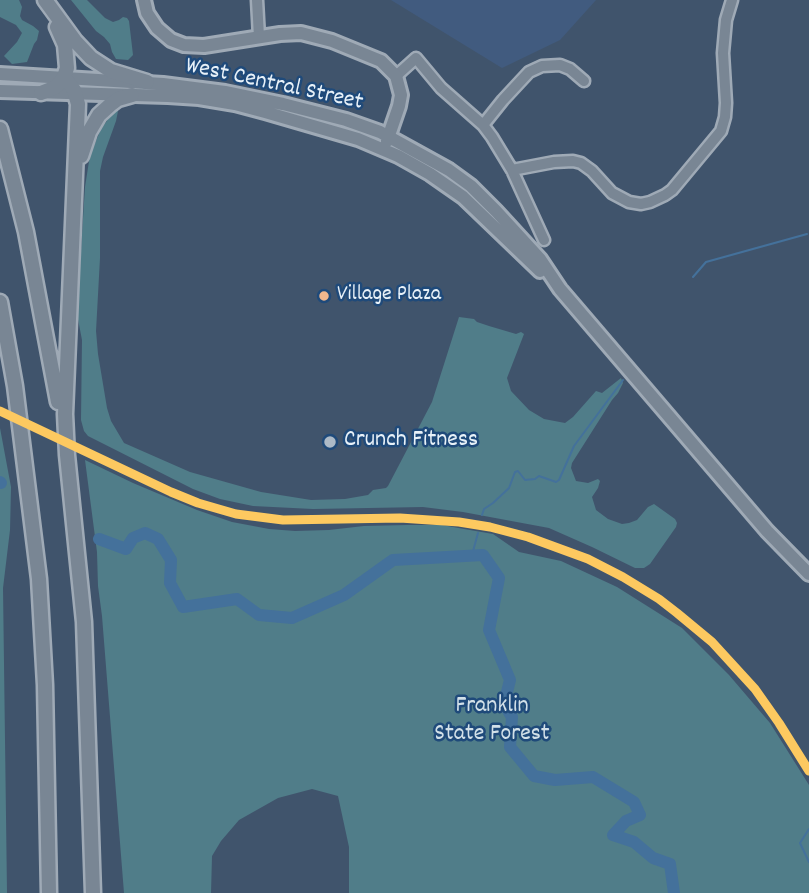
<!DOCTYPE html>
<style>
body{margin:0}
canvas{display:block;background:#40546c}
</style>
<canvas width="809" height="893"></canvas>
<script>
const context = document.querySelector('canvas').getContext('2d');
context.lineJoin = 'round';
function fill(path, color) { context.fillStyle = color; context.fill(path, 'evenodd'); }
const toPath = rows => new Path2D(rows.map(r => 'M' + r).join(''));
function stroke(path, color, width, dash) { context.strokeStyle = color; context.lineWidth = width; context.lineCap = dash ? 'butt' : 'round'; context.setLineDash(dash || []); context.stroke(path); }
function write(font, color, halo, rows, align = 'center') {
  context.font = font + ' Dekko,sans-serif'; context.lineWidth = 5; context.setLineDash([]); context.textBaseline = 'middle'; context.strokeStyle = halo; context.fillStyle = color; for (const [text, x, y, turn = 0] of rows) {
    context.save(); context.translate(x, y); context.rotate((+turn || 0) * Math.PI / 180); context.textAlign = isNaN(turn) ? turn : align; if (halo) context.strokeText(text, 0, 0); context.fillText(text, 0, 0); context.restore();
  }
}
const built = toPath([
 [391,0,596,0,560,40,502,68]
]);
const green = toPath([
 [0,0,19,0,22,7,20,16,22,20,33,26,39,31,37,40,34,44,27,62,12,64,4,56,17,42,22,33,16,25,0,17],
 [71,0,87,0,105,18,113,22,119,20,123,17,127,18,129,21,133,55,128,60,116,59,112,52,110,44,104,37,96,31],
 [114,111,118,111,116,121,103,157,100,171,100,258,96,331,98,354,107,408,111,421,124,443,190,472,261,492,311,500,345,499,368,495,373,490,386,488,388,486,432,402,459,317,474,319,477,322,489,326,516,334,521,332,524,334,507,378,511,391,529,410,544,419,565,423,573,417,596,391,602,393,621,378,623,383,618,393,612,400,572,463,571,468,576,481,588,483,598,479,600,481,598,488,592,497,596,510,608,519,622,524,629,523,637,520,648,507,654,504,675,519,677,523,676,527,650,564,644,568,635,568,592,547,549,528,463,512,423,507,313,509,253,506,220,499,193,489,88,436,84,431,81,420,82,340,77,314,85,187,90,155,101,129],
 [0,428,11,487,10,530,3,588,7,893,0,893],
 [85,460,133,483,197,510,232,522,269,529,295,531,329,530,364,526,408,525,442,525,464,529,493,534,519,552,561,561,617,587,682,628,729,675,770,723,809,785,809,893,349,893,349,847,338,796,312,789,278,798,239,820,221,841,212,856,211,893,124,893,102,616,98,586,97,552]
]);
const stream = toPath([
 [693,277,706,262,807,234],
 [482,515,484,509,493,503,509,488,515,472,518,471,525,480,535,479,539,476,556,482,559,480,574,446,623,380],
 [472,555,478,533],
 [809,829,800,843,809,862]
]);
const river = toPath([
 [0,482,1,483],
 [99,539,126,549,133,538,145,533,158,539,171,560,170,583,183,607,237,599,259,615,292,618,344,595,393,560,483,555,499,578,489,630,510,680,504,704,512,717,510,747,534,776,555,780,593,777,634,802,640,815,626,821,613,835,634,842,653,858,670,864,674,893]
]);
const minor = toPath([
 [257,0,259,37],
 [396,76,416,58,441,88,483,125,492,137,512,170,544,240],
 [483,125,503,100,529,72,542,66,560,65,570,69,584,81],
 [512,170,554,162,573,161,581,163,592,171,612,193,629,202,641,204,650,202,665,195,672,190,721,131,725,117,726,103,723,53,726,20,732,0]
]);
const major = toPath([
 [144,0,147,13,157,28,171,40,184,45,204,46,280,34,301,33,332,41,381,61,396,76,401,95,399,106,387,141],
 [0,74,163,84,225,92,283,104,346,120,380,132,449,170,471,186,496,211,540,259,560,289,767,531,809,574],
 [0,91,168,96,199,98,235,104,265,112,358,139,398,156,430,174,463,197,540,271]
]);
const highway = toPath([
 [45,0,75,41,91,58,111,71,147,82],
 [64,77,74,90,78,104,65,414,67,455,84,622,93,893],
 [41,93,56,87,64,77,67,68,65,45,57,27],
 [0,129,26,232,58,402],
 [81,156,89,132,99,115,110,105,118,99,132,95],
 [0,302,15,386,39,579,45,685,49,893]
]);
const rail1 = toPath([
 [0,411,171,492,198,503,236,514,283,520,400,518,459,522,490,527,528,537,588,559,623,577,659,599,677,613,712,642,755,689,779,723,809,771]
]);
const markers = [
 [324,296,6,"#f1b78d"],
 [330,442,7,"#adbac7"]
];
const busNames = [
 ["Village Plaza",337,296]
];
const streetNames = [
 ["West Central Street",274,86,12]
];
const poiNames = [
 ["Crunch Fitness",344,442]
];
const parkNames = [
 ["Franklin",492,708],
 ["State Forest",492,736]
];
fill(built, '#415b7f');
fill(green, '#507d89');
stroke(stream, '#44719b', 2);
stroke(river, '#44719b', 12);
stroke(minor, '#9faab6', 15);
stroke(major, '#9faab6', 18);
stroke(highway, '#9faab6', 19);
stroke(minor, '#798694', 10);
stroke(major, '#798694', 12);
stroke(highway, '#798694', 14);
stroke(rail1, '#fdc960', 9);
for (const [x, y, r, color] of markers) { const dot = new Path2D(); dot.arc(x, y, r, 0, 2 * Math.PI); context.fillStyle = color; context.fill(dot); stroke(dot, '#1f4a7a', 2.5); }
write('22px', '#e8f1f8', '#1f4a7a', busNames, 'left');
write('24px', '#e8f1f8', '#1f4a7a', streetNames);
write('24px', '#e8f1f8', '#1f4a7a', poiNames, 'left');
write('24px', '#d2e0e8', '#1f4a7a', parkNames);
</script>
